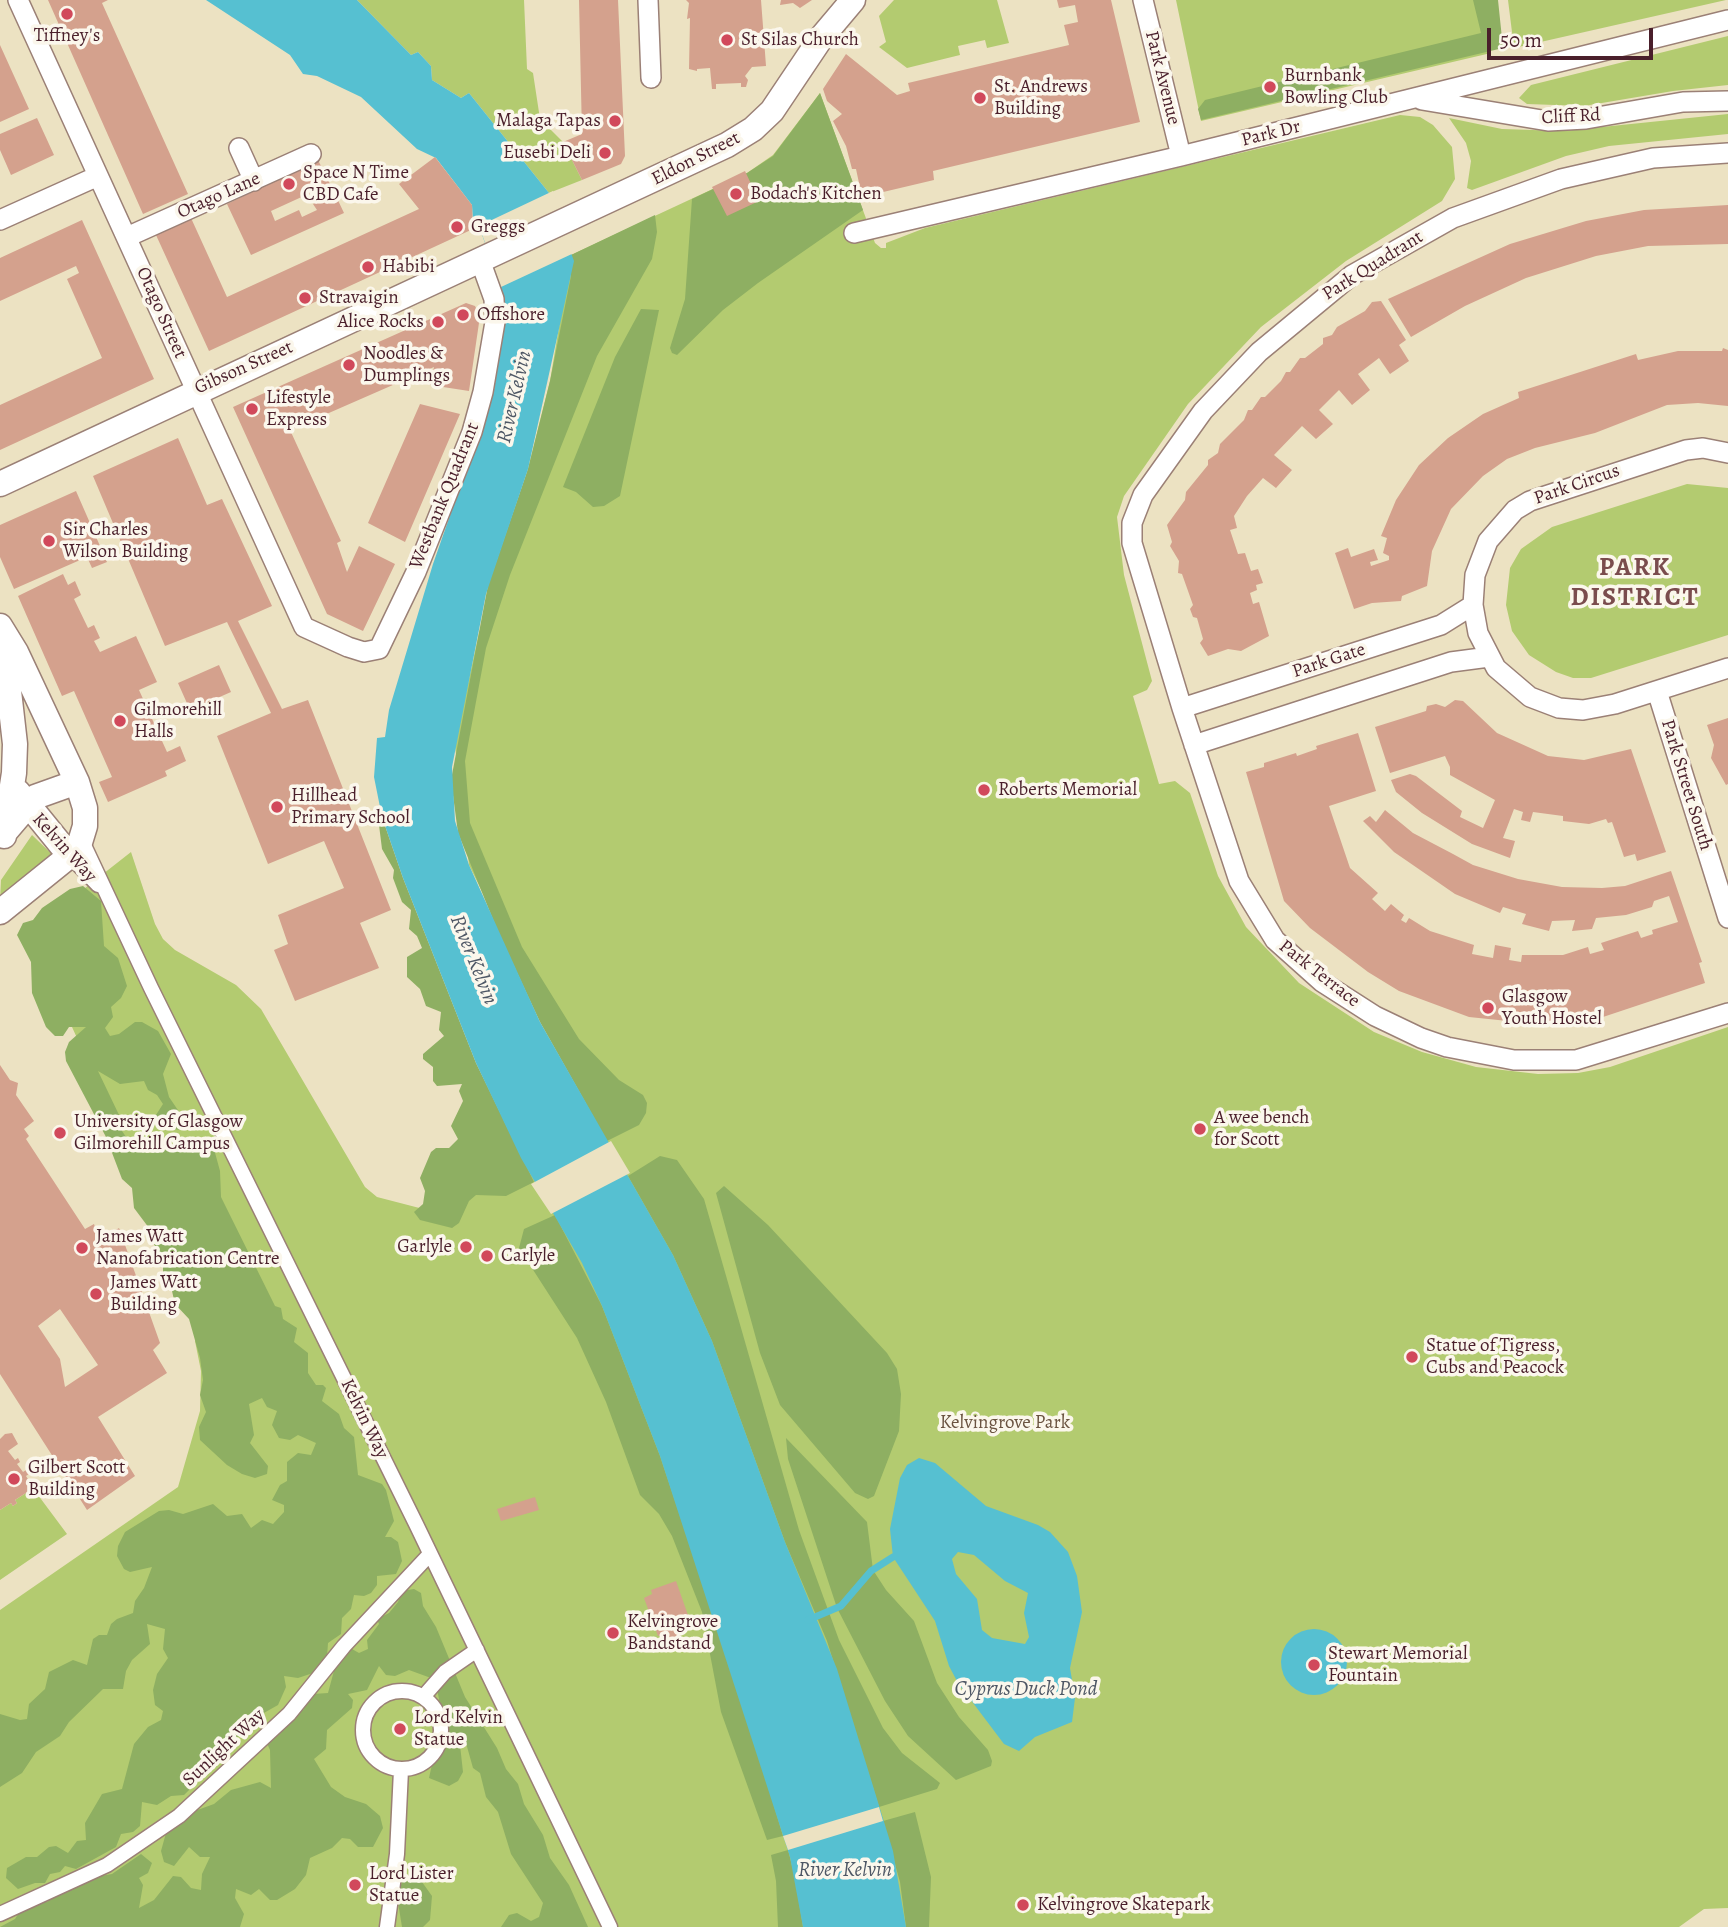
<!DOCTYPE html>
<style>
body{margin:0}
#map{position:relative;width:1728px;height:1927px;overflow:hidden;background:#ece2c2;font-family:Alegreya,serif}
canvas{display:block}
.scale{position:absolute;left:1487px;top:28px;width:166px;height:32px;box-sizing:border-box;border:4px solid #4a1f2b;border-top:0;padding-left:9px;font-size:21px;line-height:24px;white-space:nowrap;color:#4a1f2b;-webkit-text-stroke:5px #fbf7ec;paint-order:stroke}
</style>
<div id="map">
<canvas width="1728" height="1927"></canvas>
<div class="scale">50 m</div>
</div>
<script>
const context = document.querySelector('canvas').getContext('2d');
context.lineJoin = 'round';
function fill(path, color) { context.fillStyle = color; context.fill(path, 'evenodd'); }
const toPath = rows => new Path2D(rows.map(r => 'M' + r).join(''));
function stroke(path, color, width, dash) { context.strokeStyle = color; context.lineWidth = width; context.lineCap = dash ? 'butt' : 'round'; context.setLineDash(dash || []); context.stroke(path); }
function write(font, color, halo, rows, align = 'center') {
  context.font = font + ' Alegreya,serif'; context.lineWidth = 7; context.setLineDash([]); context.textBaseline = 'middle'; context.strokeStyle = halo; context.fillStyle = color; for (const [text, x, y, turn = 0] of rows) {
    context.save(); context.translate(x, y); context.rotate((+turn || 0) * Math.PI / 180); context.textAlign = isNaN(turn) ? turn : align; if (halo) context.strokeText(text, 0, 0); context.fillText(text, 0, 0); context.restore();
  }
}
const green = toPath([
 [357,0,524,0,527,69,533,73,540,119,563,142,582,180,549,193,469,93,461,98,432,80,431,66,418,52,411,55],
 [894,0,997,0,1009,43,987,48,985,40,958,46,960,55,907,68,879,47,886,42,879,16],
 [1176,0,1478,0,1491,53,1201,121],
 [1508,0,1726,0,1514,48],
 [1728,36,1728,85,1673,91,1584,106,1527,104,1519,98,1531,85],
 [820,93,875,243,881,248,886,248,886,243,925,228,1400,115,1420,117,1433,125,1452,147,1455,179,1442,201,1346,261,1261,327,1188,404,1124,496,1117,517,1124,575,1152,681,1147,690,1133,696,1159,784,1175,781,1190,793,1218,876,1246,927,1299,983,1374,1032,1422,1052,1476,1067,1538,1074,1578,1073,1610,1067,1728,1027,1728,1908,1704,1909,1679,1927,0,1927,0,1610,178,1487,200,1411,201,1371,195,1341,211,1334,29,932,131,852,155,924,163,939,175,950,236,985,261,1009,365,1187,377,1197,431,1211,597,1125,469,865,455,746,463,706,479,633,528,469,550,381,571,255,747,173,773,155],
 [1728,114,1728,134,1609,146,1566,156,1472,190,1467,188,1471,161,1466,143,1449,118,1502,129,1563,131],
 [1687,484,1728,488,1728,635,1591,678,1573,678,1556,672,1529,655,1512,631,1506,605,1510,568,1521,549,1552,527],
 [32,835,58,860,0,901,1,880],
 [29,1491,31,1493,35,1491,67,1534,0,1580,0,1510,11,1503,13,1506,17,1503,15,1500]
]);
const forest = toPath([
 [1473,0,1498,0,1503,48,1201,120,1198,109,1205,100,1481,33],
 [820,93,863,210,758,283,723,310,677,355,672,353,670,348,685,299,692,199,747,173,773,156],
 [655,215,657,232,652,259,597,356,510,575,486,648,465,761,470,823,522,947,579,1039,619,1080,643,1095,647,1103,646,1113,639,1125,607,1141,540,1022,498,932,458,833,451,780,488,585,528,469,550,381,571,276,571,255],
 [641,309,659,310,620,496,604,506,593,507,576,492,563,487,615,357],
 [382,817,403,878,476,1063,534,1182,506,1196,476,1195,469,1201,459,1223,452,1228,420,1220,414,1212,423,1204,425,1191,420,1178,431,1152,436,1148,449,1148,458,1139,451,1126,463,1101,459,1091,462,1084,437,1086,433,1081,433,1067,423,1059,423,1054,444,1036,439,1030,441,1012,426,1006,420,989,407,977,407,957,422,948,417,936,409,929,411,910,402,902,393,878,394,870,382,849,379,825],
 [83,886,101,901,104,946,118,958,127,986,121,998,111,1007,113,1017,105,1028,110,1036,119,1034,135,1022,142,1022,158,1031,171,1054,163,1074,169,1097,184,1119,180,1130,158,1127,154,1118,163,1104,157,1095,148,1090,144,1081,120,1084,98,1071,120,1117,122,1131,135,1150,148,1153,171,1149,181,1138,202,1139,214,1149,220,1171,221,1197,275,1306,281,1308,283,1319,297,1328,294,1342,308,1353,308,1373,316,1385,323,1385,326,1388,322,1401,339,1414,344,1428,354,1437,358,1475,382,1484,386,1490,394,1521,385,1537,391,1537,398,1542,402,1561,396,1574,377,1576,377,1585,371,1593,364,1596,354,1595,351,1609,342,1618,341,1634,328,1643,327,1657,313,1673,298,1678,284,1676,286,1687,278,1705,262,1714,258,1723,248,1731,215,1749,213,1758,199,1768,199,1780,184,1795,171,1796,157,1805,142,1802,140,1826,133,1832,121,1834,116,1847,76,1869,65,1866,60,1872,50,1874,45,1883,35,1883,18,1889,6,1878,7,1868,26,1857,37,1857,49,1847,56,1846,68,1853,77,1841,86,1840,85,1823,102,1794,122,1789,134,1744,148,1727,161,1720,163,1711,155,1705,153,1690,157,1674,168,1658,163,1649,165,1629,147,1624,150,1644,132,1660,126,1671,123,1689,103,1689,69,1722,60,1736,36,1752,22,1773,0,1787,0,1714,20,1720,27,1719,29,1704,45,1689,49,1672,73,1660,87,1665,93,1639,99,1635,107,1635,111,1624,117,1619,133,1613,135,1601,144,1588,152,1567,130,1572,124,1569,117,1556,118,1546,125,1532,159,1511,169,1510,183,1514,213,1504,227,1516,242,1514,251,1528,262,1520,273,1524,284,1512,284,1505,272,1500,280,1485,287,1481,287,1462,298,1453,311,1455,316,1443,298,1435,290,1440,279,1438,272,1425,277,1411,267,1407,262,1398,249,1404,254,1435,250,1443,268,1466,267,1474,255,1478,242,1474,227,1465,200,1440,199,1427,206,1412,200,1395,203,1380,200,1358,189,1319,175,1304,172,1291,163,1275,163,1263,154,1244,152,1232,134,1208,132,1188,122,1179,106,1137,66,1061,65,1052,69,1042,86,1027,69,1027,63,1036,55,1036,46,1027,32,993,31,962,17,935,23,923,33,920,42,908,70,889],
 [660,1156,677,1160,704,1199,799,1530,839,1640,883,1728,902,1753,940,1783,937,1789,879,1807,827,1641,785,1542,712,1341,673,1255,628,1176],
 [724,1186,768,1225,887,1353,897,1369,901,1394,899,1431,874,1496,868,1499,855,1493,780,1405,760,1353,716,1193],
 [555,1215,602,1306,660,1456,749,1722,783,1836,767,1840,721,1712,702,1612,672,1536,659,1514,640,1495,606,1402,577,1338,519,1248,524,1229],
 [786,1438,867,1522,873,1570,886,1590,914,1621,937,1683,959,1717,988,1750,992,1761,991,1766,956,1780,908,1736,885,1701,837,1608,788,1459],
 [414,1589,421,1593,423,1606,436,1627,465,1697,497,1748,506,1769,518,1784,524,1804,543,1835,550,1858,569,1885,588,1927,501,1927,509,1915,517,1913,531,1921,539,1917,543,1903,511,1854,498,1812,486,1797,480,1773,473,1768,466,1743,460,1745,463,1772,458,1781,449,1786,429,1778,433,1760,430,1748,442,1723,434,1712,439,1699,436,1684,431,1678,409,1670,395,1676,386,1675,379,1666,367,1690,348,1694,353,1700,352,1708,327,1730,326,1749,314,1759,331,1787,345,1797,366,1804,380,1816,383,1828,373,1847,358,1847,350,1839,342,1838,332,1848,310,1858,306,1875,295,1889,277,1900,270,1900,259,1889,251,1895,236,1889,235,1898,244,1914,240,1927,0,1927,15,1919,22,1908,37,1902,47,1902,52,1896,95,1877,112,1874,141,1854,152,1863,148,1873,139,1878,143,1885,139,1908,154,1900,173,1876,181,1877,191,1888,201,1890,202,1874,210,1857,200,1857,189,1847,174,1866,164,1862,161,1851,166,1833,192,1812,214,1804,231,1790,260,1782,271,1788,270,1750,263,1734,267,1725,280,1711,303,1710,313,1694,328,1693,335,1667,346,1651,352,1649,359,1653,368,1649,367,1640,379,1624,377,1619,389,1613,398,1602,402,1591],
 [915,1812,931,1877,929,1927,906,1927,900,1882,883,1821],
 [788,1850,795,1877,803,1927,778,1927,776,1881,771,1855],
 [412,1880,422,1882,432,1896,430,1920,423,1927,402,1927,397,1896,402,1882]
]);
const water = toPath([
 [206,0,357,0,411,55,418,52,431,66,432,80,461,98,469,93,549,193,574,261,528,469,486,594,452,767,455,821,469,865,540,1022,673,1255,712,1341,785,1542,837,1669,893,1851,906,1927,803,1927,790,1857,660,1456,602,1306,582,1263,521,1158,476,1063,403,878,382,817,374,777,377,738,385,737,389,710,433,564,494,390,501,345,501,287,477,221,473,222,472,205,436,158,417,149,361,97,317,76,303,74,290,55],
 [919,1458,935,1463,986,1506,1038,1525,1050,1532,1068,1552,1077,1576,1082,1612,1070,1668,1075,1698,1072,1722,1035,1737,1019,1751,1004,1744,958,1683,949,1666,935,1621,893,1557,890,1529,900,1478,907,1465],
 [958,1552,974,1555,1005,1581,1028,1593,1024,1613,1029,1637,1025,1644,992,1638,982,1630,977,1599,956,1574,952,1559],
 '1281 1662a33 33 0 1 1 66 0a33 33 0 1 1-66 0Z'
]);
const pier = toPath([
 [553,191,574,253,501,287,479,226],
 [611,1141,630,1173,551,1214,531,1184],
 [879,1807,883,1821,788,1850,783,1836]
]);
const stream = toPath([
 [808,1620,841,1606,871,1571,893,1557]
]);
const building = toPath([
 [48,0,108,0,102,3,188,194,143,214],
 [579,0,618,0,625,156,621,164,582,180,563,142,582,134],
 [686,0,761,0,766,66,752,67,745,76,748,80,746,87,741,87,741,83,716,84,716,89,712,89,710,68,697,69,697,71,689,69,690,18,687,19,689,3],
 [781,0,812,0,800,8,793,3,780,5],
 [1057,0,1111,0,1140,122,933,171,934,180,862,197,856,169,852,169,846,146,833,121,842,114,827,101,823,89,846,54,897,95,910,91,908,83,1069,45,1064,25,1078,22,1075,5,1059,8],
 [0,45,29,109,0,122],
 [37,118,54,155,11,175,0,150,0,134],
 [435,157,472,205,473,229,209,351,156,235,191,218,227,297,419,209,399,184],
 [318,160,330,184,271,211,275,221,299,210,302,217,317,210,313,204,335,194,344,213,251,255,227,204],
 [745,171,759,201,727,216,712,187],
 [1728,205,1728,244,1648,246,1596,256,1526,278,1465,306,1411,337,1388,299,1510,244,1586,221,1644,210],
 [82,220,154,379,0,450,0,405,102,358,67,279,79,273,76,266,0,301,0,258],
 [1381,301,1406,340,1399,345,1409,361,1390,374,1379,358,1358,374,1370,390,1352,405,1339,390,1319,410,1333,424,1316,439,1302,426,1274,455,1292,470,1276,488,1263,478,1247,496,1234,516,1237,528,1230,530,1238,554,1245,553,1251,571,1258,569,1263,583,1256,585,1257,590,1250,593,1253,604,1259,602,1269,636,1241,651,1228,649,1208,656,1200,643,1203,639,1197,618,1193,617,1190,609,1193,605,1182,574,1178,573,1179,561,1170,546,1172,542,1167,525,1185,500,1186,492,1208,465,1208,460,1218,453,1220,444,1244,420,1248,410,1252,410,1261,397,1265,397,1281,381,1286,372,1290,372,1300,358,1305,358,1323,344,1323,338,1332,335,1337,327,1365,311,1372,302],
 [466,303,475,306,480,316,469,391,430,385,434,367,290,430,341,541,337,543,347,572,359,546,395,564,363,631,327,614,233,407],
 [1723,348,1728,350,1728,406,1698,403,1667,405,1595,433,1535,448,1507,459,1483,476,1451,509,1432,551,1427,586,1402,596,1401,601,1372,603,1354,609,1335,553,1348,548,1351,557,1374,549,1378,560,1370,562,1371,566,1389,560,1389,556,1383,553,1387,538,1381,536,1396,500,1419,465,1448,438,1483,414,1519,398,1518,392,1636,354,1638,360,1678,351,1722,351],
 [420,404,460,414,405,542,368,523],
 [178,438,207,505,222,499,272,606,238,621,282,709,308,700,391,910,360,923,379,968,295,1001,274,950,288,944,278,915,344,888,324,841,268,864,217,736,271,713,227,622,165,646,93,476],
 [76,491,107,562,92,568,87,557,14,589,0,557,0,525],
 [63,574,68,585,75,581,81,595,74,599,88,628,94,625,100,638,94,641,100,652,136,636,157,682,139,690,167,752,180,746,186,761,165,771,167,776,108,802,99,782,112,777,74,691,62,696,18,596],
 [219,665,231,692,190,710,178,683],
 [1455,700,1463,701,1497,733,1548,756,1584,760,1631,749,1666,852,1637,861,1635,854,1624,857,1612,822,1608,823,1606,819,1589,824,1563,821,1563,816,1533,812,1530,822,1521,820,1523,812,1514,809,1503,838,1515,841,1510,858,1472,844,1422,813,1396,792,1391,780,1410,774,1416,776,1462,811,1460,817,1483,828,1495,800,1450,775,1450,767,1445,756,1390,773,1375,727,1426,711,1427,706,1436,704,1445,707],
 [1728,718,1728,784,1726,785,1711,758,1714,745,1707,725],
 [1358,733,1376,791,1329,806,1350,868,1378,893,1372,899,1385,911,1391,904,1404,915,1401,920,1406,923,1409,918,1430,931,1474,945,1472,954,1493,958,1495,945,1511,948,1509,960,1521,962,1522,955,1563,955,1588,947,1590,954,1604,950,1601,943,1638,931,1641,938,1653,934,1652,930,1678,922,1669,896,1654,901,1652,907,1626,915,1596,918,1592,929,1572,931,1575,920,1552,921,1549,931,1522,924,1526,914,1503,907,1500,913,1455,894,1394,852,1363,821,1370,816,1376,822,1385,810,1413,833,1453,854,1473,865,1518,879,1562,887,1602,888,1625,886,1671,871,1702,962,1699,963,1705,983,1594,1020,1573,1025,1537,1024,1469,1017,1399,991,1368,972,1310,928,1284,901,1246,772,1264,767,1264,763,1296,753,1297,756,1317,749,1316,746],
 [0,1065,10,1080,18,1083,16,1095,34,1121,24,1129,29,1136,26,1139,85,1229,94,1224,99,1240,119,1228,160,1343,153,1350,167,1373,98,1417,135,1476,87,1510,0,1374],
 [60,1309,98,1365,65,1387,60,1359,38,1326],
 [12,1433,18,1444,8,1451,15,1460,18,1458,20,1462,17,1464,23,1472,26,1470,29,1474,26,1476,31,1484,34,1482,37,1486,31,1494,29,1491,15,1500,17,1503,13,1506,11,1503,0,1510,0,1439,5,1434],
 [535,1497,539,1510,501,1521,497,1509],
 [676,1581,689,1618,679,1622,684,1634,668,1640,666,1634,658,1636,644,1598,652,1594,651,1590]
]);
const pedestrian = toPath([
 [82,841,151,988,416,1524,610,1927],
 [70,856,98,885],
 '363 1730a39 39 0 1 1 78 0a39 39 0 1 1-78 0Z',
 [423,1697,445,1672,477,1650],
 [0,1914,107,1865,179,1816,289,1714,344,1646,430,1554],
 [387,1927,397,1854,401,1770]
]);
const minor = toPath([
 [18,0,304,627,348,647,364,652,379,649,416,572,472,432,483,392,495,322,494,299,480,260],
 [648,0,651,78],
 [1143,0,1181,156],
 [1422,100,1548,121,1586,119,1683,102,1728,101],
 [239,148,254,181],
 [1728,153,1653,158,1561,179,1453,218,1352,275,1259,352,1203,411,1143,495,1132,523,1132,543,1182,708,1239,881,1275,940,1322,982,1375,1016,1421,1038,1447,1047,1514,1060,1576,1060,1728,1013],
 [0,220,98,176],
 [854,233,1181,156,1728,20],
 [127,237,311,154],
 [1728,453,1703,448,1686,450,1530,501,1515,510,1488,541,1475,575,1473,605,1478,633,1496,668,1530,697,1559,708,1583,710,1615,704,1728,668],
 [1657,691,1728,918],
 [1182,708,1441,625,1473,605],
 [1194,745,1451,662,1489,657]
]);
const tertiary = toPath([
 [0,484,727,145,753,129,772,111,821,38,853,0],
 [0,626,16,652,77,782,85,808,85,826,78,849,0,912],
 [0,658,9,691,15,744,14,773,4,836],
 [18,792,70,856],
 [6,831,35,797,77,782]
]);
const markers = [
 [67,14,7,"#d1495b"],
 [727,40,7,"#d1495b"],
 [1270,87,7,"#d1495b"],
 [980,98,7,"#d1495b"],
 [615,121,7,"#d1495b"],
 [605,153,7,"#d1495b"],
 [289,184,7,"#d1495b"],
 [736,194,7,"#d1495b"],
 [457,227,7,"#d1495b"],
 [368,267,7,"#d1495b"],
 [305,298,7,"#d1495b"],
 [463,315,7,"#d1495b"],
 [438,322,7,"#d1495b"],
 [349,365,7,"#d1495b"],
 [252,409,7,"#d1495b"],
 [49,541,7,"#d1495b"],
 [120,721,7,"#d1495b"],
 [984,790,7,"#d1495b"],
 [277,807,7,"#d1495b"],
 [1488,1008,7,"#d1495b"],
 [1200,1129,7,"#d1495b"],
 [60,1133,7,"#d1495b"],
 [466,1247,7,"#d1495b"],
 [82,1248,7,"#d1495b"],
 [487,1256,7,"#d1495b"],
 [96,1294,7,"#d1495b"],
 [1412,1357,7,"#d1495b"],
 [14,1479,7,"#d1495b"],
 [613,1633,7,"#d1495b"],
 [1314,1665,7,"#d1495b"],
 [400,1729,7,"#d1495b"],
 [355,1885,7,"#d1495b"],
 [1023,1905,7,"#d1495b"]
];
const poiNames = [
 ["Tiffney's",67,36,"center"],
 ["St Silas Church",741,40],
 ["Burnbank",1284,76],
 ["Bowling Club",1284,98],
 ["St. Andrews",994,87],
 ["Building",994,109],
 ["Malaga Tapas",601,121,"right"],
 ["Eusebi Deli",591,153,"right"],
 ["Space N Time",303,173],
 ["CBD Cafe",303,195],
 ["Bodach's Kitchen",750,194],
 ["Greggs",471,227],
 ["Habibi",382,267],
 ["Stravaigin",319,298],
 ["Offshore",477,315],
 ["Alice Rocks",424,322,"right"],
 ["Noodles &",363,354],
 ["Dumplings",363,376],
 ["Lifestyle",266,398],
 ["Express",266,420],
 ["Sir Charles",63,530],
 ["Wilson Building",63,552],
 ["Gilmorehill",134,710],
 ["Halls",134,732],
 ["Roberts Memorial",998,790],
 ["Hillhead",291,796],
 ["Primary School",291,818],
 ["Glasgow",1502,997],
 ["Youth Hostel",1502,1019],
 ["A wee bench",1214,1118],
 ["for Scott",1214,1140],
 ["University of Glasgow",74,1122],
 ["Gilmorehill Campus",74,1144],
 ["James Watt",96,1237],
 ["Nanofabrication Centre",96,1259],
 ["Garlyle",452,1247,"right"],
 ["Carlyle",501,1256],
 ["James Watt",110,1283],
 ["Building",110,1305],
 ["Statue of Tigress,",1426,1346],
 ["Cubs and Peacock",1426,1368],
 ["Gilbert Scott",28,1468],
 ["Building",28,1490],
 ["Kelvingrove",627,1622],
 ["Bandstand",627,1644],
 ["Stewart Memorial",1328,1654],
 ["Fountain",1328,1676],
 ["Lord Kelvin",414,1718],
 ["Statue",414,1740],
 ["Lord Lister",369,1874],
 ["Statue",369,1896],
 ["Kelvingrove Skatepark",1037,1905]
];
const streetNames = [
 ["Park Avenue",1162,78,76],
 ["Cliff Rd",1571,117,-3],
 ["Park Dr",1271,134,-14],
 ["Eldon Street",696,159,-27],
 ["Otago Lane",219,196,-24],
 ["Park Quadrant",1373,266,-32],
 ["Otago Street",161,313,66],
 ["Gibson Street",244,368,-24],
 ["Park Circus",1577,485,-19],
 ["Westbank Quadrant",445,496,-68],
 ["Park Gate",1329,661,-18],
 ["Park Street South",1686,785,73],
 ["Kelvin Way",64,848,48],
 ["Park Terrace",1319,974,38],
 ["Kelvin Way",364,1419,64],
 ["Sunlight Way",224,1748,-43]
];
const parkNames = [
 ["Kelvingrove Park",1005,1423]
];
const waterNames = [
 ["River Kelvin",515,397,-77],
 ["River Kelvin",473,960,68],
 ["Cyprus Duck Pond",1026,1690],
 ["River Kelvin",845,1871]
];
const districtNames = [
 ["PARK",1635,569],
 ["DISTRICT",1635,599]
];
fill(green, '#b3cb70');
fill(forest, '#8eaf62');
fill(water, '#56c0d1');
fill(pier, '#ece2c2');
stroke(stream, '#56c0d1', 7);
fill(building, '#d4a18d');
stroke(pedestrian, '#9b8076', 17);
stroke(minor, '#9b8076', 22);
stroke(tertiary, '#9b8076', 27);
stroke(pedestrian, '#fff', 14);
stroke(minor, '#fff', 19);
stroke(tertiary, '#fff', 24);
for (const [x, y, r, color] of markers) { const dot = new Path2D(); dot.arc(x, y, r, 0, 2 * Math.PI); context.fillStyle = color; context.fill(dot); stroke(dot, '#fbf7ec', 2.5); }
write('19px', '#4a1f2b', '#fbf7ec', poiNames, 'left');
write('19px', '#4a1f2b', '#fbf7ec', streetNames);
write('19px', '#6a5340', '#fbf7ec', parkNames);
write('italic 21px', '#4e5765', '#fbf7ec', waterNames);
context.letterSpacing = '2px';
write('bold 26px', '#7a4c4d', '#fbf7ec', districtNames);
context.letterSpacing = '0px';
</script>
